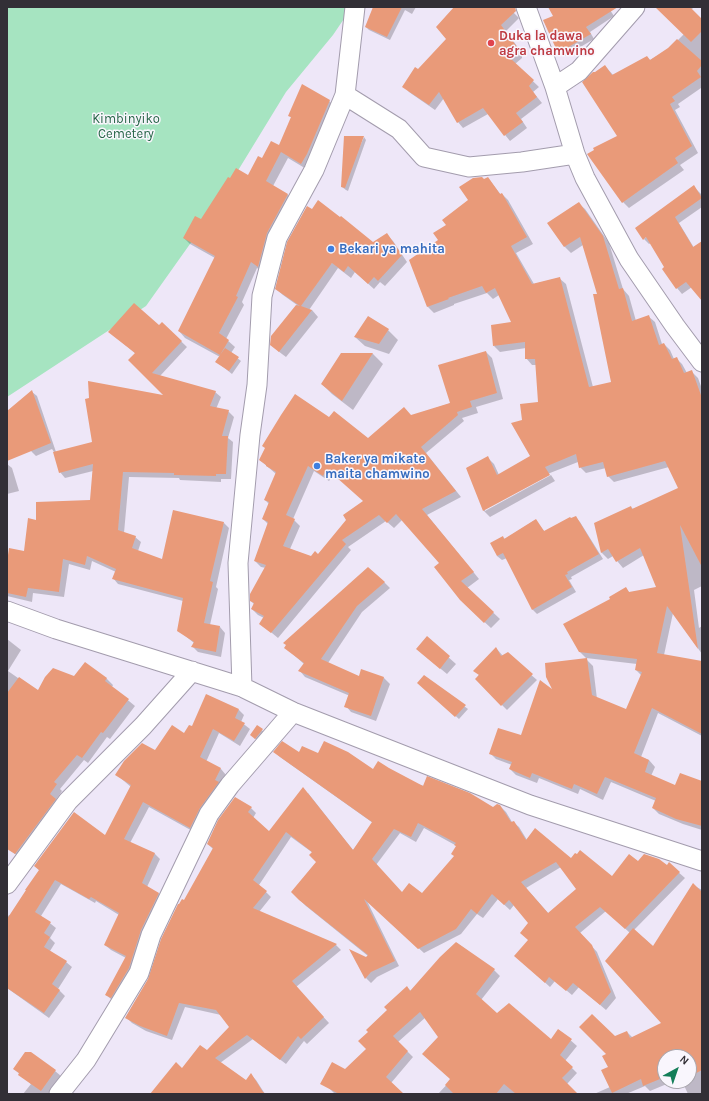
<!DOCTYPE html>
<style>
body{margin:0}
#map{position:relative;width:709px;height:1101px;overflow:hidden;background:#eee7f8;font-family:Karla,sans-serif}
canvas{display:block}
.frame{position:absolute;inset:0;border:8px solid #322f36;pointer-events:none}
.north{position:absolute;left:657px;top:1049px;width:40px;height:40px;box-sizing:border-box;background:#f9f6fd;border:1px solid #a9a6ad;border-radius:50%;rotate:40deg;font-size:11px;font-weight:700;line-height:16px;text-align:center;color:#322f36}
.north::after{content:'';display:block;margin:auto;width:14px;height:18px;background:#147e59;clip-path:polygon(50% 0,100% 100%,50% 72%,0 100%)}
</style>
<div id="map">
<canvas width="709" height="1101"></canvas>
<div class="frame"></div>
<div class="north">N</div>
</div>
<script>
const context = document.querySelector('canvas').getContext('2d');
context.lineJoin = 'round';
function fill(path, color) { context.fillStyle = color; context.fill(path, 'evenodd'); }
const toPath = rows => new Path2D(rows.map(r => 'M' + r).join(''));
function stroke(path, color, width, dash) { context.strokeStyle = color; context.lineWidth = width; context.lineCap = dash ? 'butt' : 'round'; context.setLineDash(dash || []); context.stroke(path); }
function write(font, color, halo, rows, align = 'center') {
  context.font = font + ' Karla,sans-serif'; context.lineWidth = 3; context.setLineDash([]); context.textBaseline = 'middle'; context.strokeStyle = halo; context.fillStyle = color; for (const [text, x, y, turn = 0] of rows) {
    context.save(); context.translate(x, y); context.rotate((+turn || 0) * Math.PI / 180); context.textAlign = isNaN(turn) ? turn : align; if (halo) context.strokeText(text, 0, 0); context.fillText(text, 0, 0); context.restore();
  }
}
const green = toPath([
 [7,7,352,7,333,35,286,92,212,213,146,306,7,397]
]);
const shadow = toPath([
 [374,7,416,7,412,14,405,10,390,40,369,30,366,27],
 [456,7,508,7,519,18,506,31,522,53,522,58,515,64,539,87,533,92,542,103,521,119,527,128,510,141,488,114,463,128,458,122,444,98,435,110,409,92,404,86,448,39],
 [550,7,608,7,614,16,590,32,594,39,565,56,561,52,547,20,555,17],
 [657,7,694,7,691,10,702,20,702,89,701,88,678,104,680,107,675,110,698,153,680,165,684,170,629,208,623,202,619,136,595,73,605,66,614,76,647,57,650,60,669,49,684,34],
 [329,101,336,107,308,170,288,158,273,186,288,195,294,202,265,273,257,268,242,302,244,305,226,339,235,347,231,353,241,361,232,374,217,362,220,357,185,338,179,331,215,258,190,244,184,238,249,177,262,159,279,147,292,118,289,116],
 [364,137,366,140,348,191,346,190,342,187],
 [488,178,501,195,502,194,508,200,533,244,516,253,534,284,559,278,566,284,593,387,612,383,598,294,583,245,571,253,565,247,549,223,578,203,585,209,609,243,623,289,629,296,636,321,648,316,655,322,662,344,664,344,670,350,674,359,676,358,682,364,687,373,692,372,698,378,702,389,702,586,694,590,699,628,702,626,702,654,673,613,664,655,702,662,702,736,658,713,641,757,649,760,655,767,651,776,675,786,702,782,702,830,683,824,659,814,653,808,656,801,611,782,603,800,580,789,578,794,539,778,537,783,516,775,510,769,512,765,496,759,490,753,521,737,555,692,587,660,593,666,597,699,627,711,642,676,636,670,637,664,586,658,579,651,612,600,626,589,630,593,657,588,644,555,623,568,613,556,608,559,602,553,595,524,631,507,633,509,679,489,669,467,614,482,608,476,606,468,586,473,580,467,578,462,550,473,485,509,485,511,551,475,555,481,490,517,484,511,467,468,488,458,494,464,499,475,532,456,523,420,539,403,536,365,532,365,526,358,526,348,500,352,494,346,513,323,499,295,493,299,487,293,454,304,454,305,434,313,428,307,439,241,447,225,469,200,484,180],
 [694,187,702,195,702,207,679,223,702,261,702,299,692,287,682,294,677,288,651,243,649,244,644,239],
 [387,235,393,241,407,262,385,286,380,282,374,289,355,272,351,278,338,268,309,310,312,310,318,317,286,357,278,351,272,336,297,305,283,295,276,289,373,244],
 [162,323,187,347,160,376,215,392,221,397,216,409,228,411,234,417,228,438,233,442,231,479,221,479,221,482,180,480,179,478,129,477,124,533,135,537,141,542,138,551,162,560,224,523,229,528,216,587,218,589,210,625,220,627,225,633,221,657,198,652,192,646,194,643,178,630,183,601,118,584,113,578,116,572,92,561,90,570,69,564,64,597,33,593,32,602,7,596,7,568,25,552,38,521,91,501,93,471,65,478,60,472,54,452,52,449,36,456,31,451,32,392,37,396,56,452,93,443,166,396,136,354,110,332,159,326],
 [388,330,398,340,389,354,365,346,355,337],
 [486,352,492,358,503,399,476,407,478,413,462,418,464,421,426,453,461,497,427,515,479,579,467,588,500,619,491,628,467,606,441,564,403,519,394,528,386,521,348,547,351,550,278,638,260,623,264,618,258,615,252,609,254,604,251,601,266,568,261,567,255,561,268,524,263,519,269,504,265,500,276,474,260,460,330,418,368,439,411,416,451,403],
 [314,471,329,481,334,474,364,501,318,555,312,557,290,549,300,526,293,519],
 [342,354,373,354,383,364,353,410,332,394,322,384],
 [7,464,12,468,19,491,7,494],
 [575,517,580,522,603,559,571,577,572,579,569,580,576,592,537,614,533,610,507,558,502,560,497,556,503,537,505,539,535,520,545,532],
 [384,582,390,588,362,612,328,663,359,677,362,670,384,678,390,684,376,721,351,712,346,706,350,696,305,677,300,671,304,664,286,648],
 [427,638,456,664,447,674,424,655],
 [7,639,21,650,8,671,38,692,75,677,85,663,107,679,113,685,112,687,135,706,110,739,107,737,88,763,84,760,60,789,62,791,56,800,61,806,22,859,7,848],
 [496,648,503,656,507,654,537,680,507,710,476,679],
 [424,677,468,709,459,719,422,686],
 [207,695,239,710,244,715,241,722,250,729,240,746,219,733,206,762,221,769,226,775,196,833,149,807,130,843,155,854,160,859,147,887,158,893,164,899,116,1003,106,995,126,958,111,950,105,945,119,915,96,901,95,903,61,884,41,916,56,928,50,938,55,943,50,951,66,962,72,967,58,989,65,996,49,1018,7,988,7,918,9,915,11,915,40,871,35,866,105,837,131,787,117,775,185,734,192,728],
 [257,727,266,733,259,741,254,738],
 [275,752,318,755,374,770,493,808,500,806,506,812,512,822,513,822,519,827,527,840,612,878,638,862,667,866,669,864,685,878,634,930,654,947,693,885,702,890,702,1094,688,1094,682,1081,689,1081,689,1057,665,1057,665,1081,674,1081,650,1091,645,1086,626,1094,594,1094,610,1087,610,1068,608,1054,615,1038,627,1032,633,1038,663,1023,630,933,606,911,580,933,597,952,616,998,606,1010,579,987,572,995,555,981,550,987,521,961,529,940,530,923,514,905,510,910,498,899,483,918,477,914,461,934,424,953,367,901,399,966,377,977,371,983,366,978,367,958,368,956,306,906,292,892,317,862,313,853,291,837,259,885,271,897,259,912,336,945,341,950,296,987,329,1023,307,1044,304,1041,286,1064,253,1039,220,1063,246,1081,251,1075,256,1080,265,1094,151,1094,207,1052,230,1027,221,1015,185,1007,172,1040,146,1031,132,1023,126,1017,149,979,184,902,213,849,208,844,251,808,256,813,253,818,269,832,308,793,353,850,373,823,280,757],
 [424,828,455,845,457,847,455,857,422,895,403,894,376,865,400,833,416,842],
 [561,867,577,889,549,914,526,888],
 [457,943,494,970,500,976,481,1000,497,1014,551,1040,559,1030,577,1046,565,1061,577,1073,567,1084,572,1094,438,1094,451,1080,440,1037,426,1017,398,1042,413,1057,391,1083,403,1094,336,1094,334,1093,328,1087,368,1049,369,1032,407,987,411,991],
 [14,1069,55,1071,61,1076,48,1094,23,1094,31,1084]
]);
const building = toPath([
 [373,7,402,7,387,37,365,27],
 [454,7,515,7,516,11,501,25,517,47,517,53,510,58,534,80,529,86,537,97,516,113,523,122,504,136,483,108,457,123,439,92,429,105,402,87,415,67,418,69,446,39,436,27],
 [548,7,618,7,586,27,591,34,558,53,543,20,553,16],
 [655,7,690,7,702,19,702,31,691,42],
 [677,39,702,61,702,65,697,71,701,77,672,97,675,101,670,104,692,146,675,158,678,163,622,203,587,154,594,150,593,148,617,136,582,82,593,72,595,72,605,65,612,75,647,56,650,60,668,48],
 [302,84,330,100,307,154,301,164,281,152,266,181,288,194,267,233,258,267,251,262,236,296,238,297,219,333,229,340,220,355,178,331,215,256,183,238,195,216,201,219,228,177,230,178,236,168,248,175,258,156,262,158,271,141,279,145,291,117,288,116],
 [344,136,364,136,345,188,341,187],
 [482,177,484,179,488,177,500,194,502,193,527,237,511,246,532,284,560,277,589,387,611,382,593,294,597,294,580,237,564,247,547,223,579,202,603,236,619,289,623,288,632,321,649,315,659,345,664,343,672,359,677,357,684,373,692,370,702,398,702,567,680,525,698,649,667,606,657,653,702,661,702,734,652,708,634,753,649,760,645,772,675,785,680,773,702,781,702,826,676,819,652,808,656,798,605,777,597,794,574,784,572,789,532,773,530,778,509,769,512,762,489,754,498,728,521,735,540,680,552,689,546,677,545,663,587,658,592,695,626,709,642,672,635,670,637,659,579,652,563,624,610,599,609,597,626,587,629,592,656,587,640,548,616,562,608,549,601,553,594,523,631,506,632,509,678,488,665,461,607,477,603,462,579,468,576,454,545,467,550,475,483,511,466,468,488,456,497,475,530,456,511,423,522,420,520,404,538,402,535,359,525,359,525,342,493,346,491,325,511,322,495,288,486,293,482,286,448,298,449,299,427,307,409,260,438,240,433,233,446,225,442,220,468,200,459,187,473,178],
 [694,185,702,198,675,217,693,247,702,241,702,301,686,282,676,289,662,269,664,267,646,237,643,240,635,228],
 [318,200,340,217,341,216,373,242,387,233,402,255,378,281,374,277,368,284,348,266,344,272,332,263,301,306,312,310,279,352,270,345,271,336,296,305,300,306,275,289,287,242,307,206,312,209],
 [134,303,159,325,162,322,182,341,152,373,216,391,210,406,229,410,222,436,228,436,226,474,216,474,216,476,174,475,174,473,123,472,118,530,136,536,132,548,162,559,173,510,224,522,210,581,213,582,204,623,220,626,216,652,191,647,194,642,177,631,183,598,112,579,116,569,87,556,85,565,63,559,59,592,28,588,26,597,7,593,7,562,9,548,24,551,28,518,36,520,36,502,90,500,93,464,59,473,53,452,92,442,85,399,89,398,88,381,163,395,128,360,135,353,108,332],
 [368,316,389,329,379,344,354,337],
 [225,348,239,357,229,371,215,362],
 [486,351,497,393,470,401,472,407,457,412,458,415,421,447,456,491,422,509,474,572,461,581,494,612,484,623,460,600,434,567,439,563,396,514,387,523,379,515,342,540,346,544,271,633,259,624,264,616,251,609,254,603,250,601,250,594,266,565,254,561,268,522,262,519,269,502,264,500,276,472,266,466,266,465,259,460,265,448,262,446,281,415,295,394,329,417,334,411,368,438,404,407,411,415,450,403,438,365],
 [308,466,323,476,327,469,363,501,343,515,346,520,318,554,315,551,311,556,283,546,295,519,286,515],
 [341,353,373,353,342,401,321,384],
 [32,390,51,443,7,461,7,411],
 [576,516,599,554,567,572,568,574,565,575,572,587,532,610,503,553,497,556,490,543,503,536,504,539,536,519,544,531,570,517,571,518],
 [368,567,385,582,357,606,321,659,359,676,361,669,384,677,371,716,344,707,349,693,298,671,304,663,284,648,286,645,283,643],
 [427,636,450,656,440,669,416,649],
 [496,647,501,656,508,652,533,674,501,706,475,679,479,675,473,671],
 [85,662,107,678,105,681,129,699,103,733,101,732,82,758,77,755,54,782,57,784,50,794,56,799,15,854,7,849,7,693,19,677,38,690,45,677,53,668,74,676],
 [424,675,466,705,455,717,417,683],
 [206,694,239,709,235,718,245,723,234,741,213,729,200,757,221,768,215,780,219,782,200,808,190,828,143,802,124,839,155,853,142,883,159,893,141,930,129,968,111,998,105,995,126,956,104,945,119,913,91,897,89,899,55,880,35,912,51,922,44,933,50,937,44,947,67,961,52,984,60,990,44,1013,7,988,7,919,26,890,25,890,39,870,34,866,74,812,105,835,131,785,115,775,124,761,142,743,155,750,172,725,184,733,189,725,192,726],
 [257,725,263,729,255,739,250,735],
 [282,741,299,752,302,746,318,753,324,741,348,752,373,769,378,761,389,768,423,786,427,776,470,793,493,807,497,804,500,805,511,822,514,821,526,840,535,828,571,858,575,853,577,854,580,850,612,876,629,854,638,861,644,854,659,859,667,865,669,862,680,872,625,929,600,907,575,927,592,945,611,992,600,1005,573,983,566,991,549,977,545,983,514,956,528,940,520,933,528,923,509,900,504,905,492,894,477,914,471,909,456,929,418,949,364,899,395,961,371,972,365,979,349,949,366,957,368,955,299,900,291,892,316,862,309,855,312,852,286,832,253,880,267,891,253,908,337,944,292,981,324,1017,301,1039,298,1036,280,1060,247,1035,215,1058,246,1080,251,1073,263,1092,266,1094,150,1094,176,1062,182,1068,200,1045,207,1050,229,1027,216,1010,179,1003,167,1036,140,1026,125,1018,148,979,161,939,178,904,179,904,182,899,184,900,213,848,207,844,218,820,235,797,252,807,248,812,269,831,303,787,353,850,372,822,273,752],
 [418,823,456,843,454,845,456,846,451,854,454,856,422,893,409,883,402,892,372,859,394,829,411,837],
 [556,862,576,889,548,913,521,882],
 [693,883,702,892,702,1070,689,1077,689,1057,665,1057,665,1077,643,1086,641,1079,612,1093,601,1070,608,1067,602,1056,606,1054,579,1027,592,1014,615,1036,627,1031,630,1038,661,1023,605,961,633,928,653,946],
 [456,942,495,969,476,994,497,1013,509,1003,551,1039,558,1029,572,1039,560,1055,573,1067,562,1078,578,1094,516,1094,504,1084,496,1094,454,1094,445,1085,450,1079,422,1054,438,1037,420,1012,393,1036,408,1051,386,1077,404,1094,339,1094,320,1084,332,1062,345,1069,366,1049,358,1041,368,1032,366,1030,387,1010,384,1007,407,986,410,991,440,957],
 [25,1052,31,1052,56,1070,41,1091,18,1075,19,1073,13,1069]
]);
const minor = toPath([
 [526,7,555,87,575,154,585,178,629,259,675,326,702,362],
 [555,87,579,71,635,7],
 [345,95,399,129,424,157,469,167,522,162,575,154],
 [7,611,56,629,242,687,293,712,530,805,702,861],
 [242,687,238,563,250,435,257,385,262,296,277,238,314,170,345,95,355,7],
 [7,884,68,801,143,726,192,671],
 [59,1094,86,1060,139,973,151,935,209,814,230,785,293,712]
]);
const markers = [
 [491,43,4,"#e0444e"],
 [331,249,4,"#3f7fe0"],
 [317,466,4,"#3f7fe0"]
];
const healthNames = [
 ["Duka la dawa",499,36],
 ["agra chamwino",499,51]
];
const parkNames = [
 ["Kimbinyiko",126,119],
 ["Cemetery",126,134]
];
const shopNames = [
 ["Bekari ya mahita",339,249],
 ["Baker ya mikate",325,459],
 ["maita chamwino",325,474]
];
fill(green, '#a6e4c1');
fill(shadow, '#0003');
fill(building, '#e99a79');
stroke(minor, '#a39cad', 21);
stroke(minor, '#fff', 19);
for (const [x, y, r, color] of markers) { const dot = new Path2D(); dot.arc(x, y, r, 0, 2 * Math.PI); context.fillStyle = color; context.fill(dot); stroke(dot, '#f9f6fd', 1.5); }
write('bold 13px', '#be3a42', '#f9f6fd', healthNames, 'left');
write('13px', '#266547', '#f9f6fd', parkNames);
write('bold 13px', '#366cbe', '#f9f6fd', shopNames, 'left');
</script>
